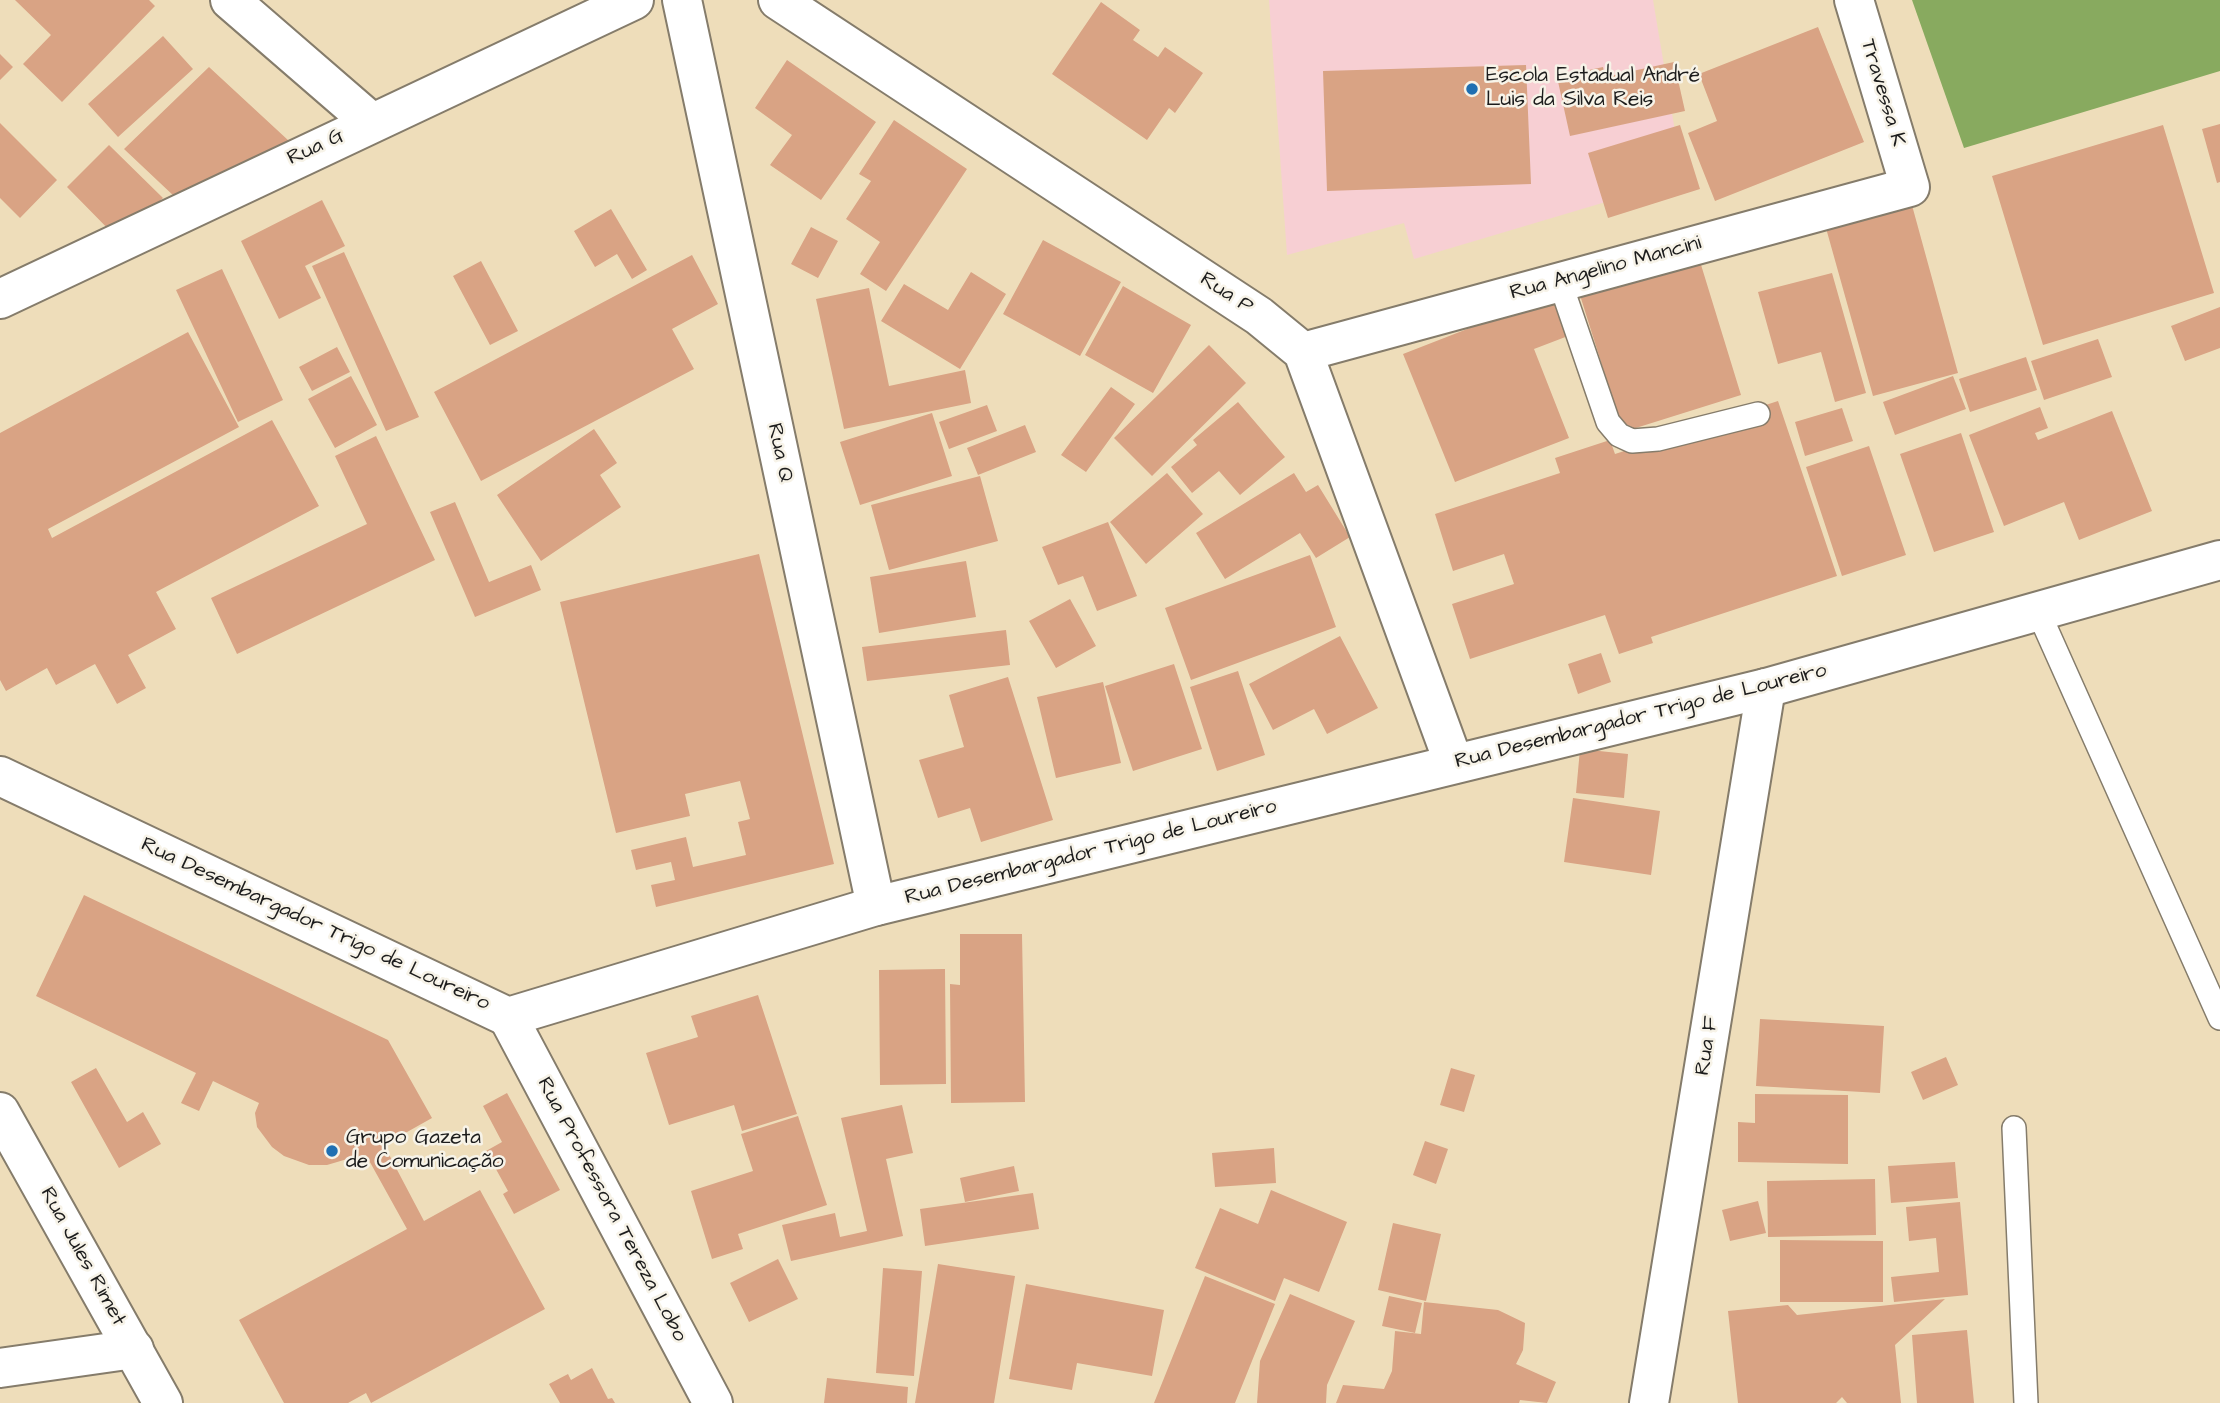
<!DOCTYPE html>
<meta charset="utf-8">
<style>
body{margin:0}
canvas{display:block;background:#eeddba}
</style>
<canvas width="2220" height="1403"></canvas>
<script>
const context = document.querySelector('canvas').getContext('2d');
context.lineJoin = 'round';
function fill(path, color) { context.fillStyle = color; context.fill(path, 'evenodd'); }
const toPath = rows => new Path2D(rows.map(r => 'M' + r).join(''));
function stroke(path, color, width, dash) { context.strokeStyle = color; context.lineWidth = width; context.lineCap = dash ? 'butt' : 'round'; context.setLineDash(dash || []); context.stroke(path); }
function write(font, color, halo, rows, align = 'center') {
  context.font = font + ' "Architects Daughter",sans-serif'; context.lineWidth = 5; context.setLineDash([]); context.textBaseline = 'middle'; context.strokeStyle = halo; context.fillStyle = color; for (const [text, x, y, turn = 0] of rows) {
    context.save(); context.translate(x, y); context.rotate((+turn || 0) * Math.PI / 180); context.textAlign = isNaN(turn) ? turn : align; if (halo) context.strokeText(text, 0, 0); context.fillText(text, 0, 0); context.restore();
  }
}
const built = toPath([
 [1269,0,1653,0,1683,179,1414,259,1404,223,1287,255]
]);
const forest = toPath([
 [1912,0,2220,0,2220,71,1964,148]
]);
const building = toPath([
 [15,0,149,0,155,6,62,102,23,64,51,35],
 [1101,2,1140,30,1133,40,1158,57,1165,47,1203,73,1175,113,1169,108,1147,140,1052,74],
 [1818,27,1864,142,1715,201,1688,133,1717,121,1699,74],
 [163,36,193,69,118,137,88,104],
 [0,54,13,67,0,80],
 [787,60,876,122,821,200,770,165,792,135,755,108],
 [1674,62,1685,111,1570,136,1557,77,1603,67,1605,77],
 [1526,65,1531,184,1327,191,1323,71],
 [209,67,289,141,176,198,124,149],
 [894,120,967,169,886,291,860,274,880,242,846,219,871,181,859,174],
 [0,123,57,180,20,218,0,198],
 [2220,124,2220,182,2217,183,2202,129],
 [1680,125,1700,189,1608,218,1588,153],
 [2163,125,2214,293,2043,345,1992,176],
 [109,145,163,198,119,240,67,187],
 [1910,198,1958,373,1873,396,1824,221],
 [322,200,345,246,305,266,321,298,279,319,241,241],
 [611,209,647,270,632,279,617,254,595,267,574,231],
 [811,227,838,241,818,278,791,264],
 [1043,240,1121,282,1080,356,1003,314],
 [344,252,419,417,386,431,312,266],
 [692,255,718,304,672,329,694,369,481,481,434,392],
 [1698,255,1741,395,1623,432,1579,292],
 [481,261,518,331,490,345,453,276],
 [222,269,283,400,238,422,176,290],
 [971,272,1006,294,960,369,881,321,904,284,948,310],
 [1832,273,1866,393,1835,402,1821,352,1778,364,1758,292],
 [1123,286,1191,325,1153,393,1085,355],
 [869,288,889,386,965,370,971,403,844,429,816,299],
 [1552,296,1568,336,1534,349,1569,438,1455,482,1403,354],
 [2220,307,2220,348,2185,361,2171,326],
 [188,332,239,427,48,529,52,538,272,420,319,506,156,592,176,629,128,655,146,688,117,704,95,664,56,685,47,668,6,691,0,680,0,433],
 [2098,339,2112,377,2044,400,2031,361],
 [1209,345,1246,383,1152,476,1114,438],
 [337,347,350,372,312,391,299,367],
 [2026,357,2037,390,1970,412,1959,379],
 [351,376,377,425,335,448,308,399],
 [1953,376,1966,409,1895,435,1883,402],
 [1111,387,1135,404,1086,472,1061,455],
 [1778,401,1837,576,1651,637,1653,643,1619,654,1605,615,1470,659,1452,604,1514,584,1504,554,1453,571,1435,514,1560,473,1555,458,1610,440,1615,454],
 [1238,402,1285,457,1240,495,1219,471,1192,493,1171,467,1197,445,1193,440],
 [987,405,997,431,949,449,939,422],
 [2040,407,2048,428,2035,433,2038,440,2112,411,2152,511,2079,540,2064,502,2004,526,1969,435],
 [1842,408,1853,441,1805,456,1795,422],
 [932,413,952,476,860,505,840,442],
 [1025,425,1036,452,978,475,967,448],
 [594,429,617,463,600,475,621,507,541,561,497,495],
 [1961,433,1994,532,1934,552,1900,454],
 [376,436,435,560,237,654,211,598,367,524,335,456],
 [1869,446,1906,555,1842,576,1806,467],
 [1167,473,1203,514,1146,564,1110,522],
 [1294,473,1306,492,1318,485,1350,537,1316,558,1300,533,1225,579,1196,533],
 [980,476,998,541,889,570,871,505],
 [455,502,489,582,531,565,541,590,475,617,430,512],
 [1108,522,1137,596,1097,611,1083,576,1058,585,1042,547],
 [759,554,834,864,656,907,651,885,675,880,671,862,636,870,631,850,686,837,693,867,746,855,738,822,750,819,740,781,685,794,690,816,616,833,560,602],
 [1310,555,1336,627,1191,680,1165,608],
 [966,561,976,617,879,633,870,577],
 [1070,599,1096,646,1056,668,1029,621],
 [1006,630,1010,665,867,681,862,647],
 [1340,636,1378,708,1327,734,1314,709,1273,730,1249,684],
 [1601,653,1611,682,1578,694,1568,664],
 [1174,664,1202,749,1133,771,1105,686],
 [1238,671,1265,755,1217,771,1190,687],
 [1008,677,1053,820,981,842,970,808,938,818,919,760,964,747,949,695],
 [1103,682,1121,763,1056,778,1037,697],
 [1580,749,1628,754,1624,798,1576,793],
 [1573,798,1660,811,1651,875,1564,862],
 [84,895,388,1040,432,1118,384,1145,424,1221,480,1190,545,1309,371,1403,366,1393,348,1403,284,1403,239,1320,407,1229,366,1155,356,1160,354,1157,327,1165,309,1165,284,1156,272,1147,257,1127,255,1113,259,1103,213,1081,199,1111,181,1103,196,1073,36,996],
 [960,934,1022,934,1025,1102,951,1103,950,984,960,985],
 [945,969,946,1084,880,1085,879,970],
 [758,995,797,1114,742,1131,734,1105,669,1125,646,1053,698,1037,691,1016],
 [1760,1019,1884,1026,1880,1093,1756,1086],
 [1946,1057,1958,1085,1923,1100,1911,1072],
 [96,1068,127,1122,143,1112,161,1144,119,1168,71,1082],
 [1451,1068,1475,1075,1464,1112,1440,1105],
 [507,1093,560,1190,514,1214,503,1194,508,1191,486,1151,502,1142,483,1106],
 [1755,1094,1848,1095,1848,1164,1738,1162,1738,1122,1755,1123],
 [902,1105,913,1153,886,1159,903,1236,791,1261,782,1225,835,1213,840,1237,867,1231,841,1118],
 [798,1116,827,1205,738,1234,743,1249,712,1259,691,1191,753,1171,741,1134],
 [1425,1141,1448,1149,1436,1184,1413,1175],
 [1274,1148,1276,1183,1215,1187,1212,1153],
 [1955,1162,1958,1198,1891,1203,1888,1166],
 [1014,1166,1019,1191,965,1202,960,1178],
 [1875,1179,1876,1235,1768,1237,1767,1181],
 [1271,1190,1347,1222,1319,1292,1284,1278,1275,1301,1195,1268,1220,1208,1258,1224],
 [1033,1193,1039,1229,925,1246,920,1209],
 [1758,1201,1766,1233,1730,1241,1722,1210],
 [1960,1202,1968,1295,1894,1302,1891,1277,1939,1272,1936,1238,1909,1241,1906,1207],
 [1393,1223,1441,1234,1426,1301,1378,1290],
 [1780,1240,1883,1241,1883,1302,1780,1302],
 [778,1259,798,1299,749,1322,730,1283],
 [938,1264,1015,1276,994,1403,915,1403],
 [883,1268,922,1271,914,1376,876,1373],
 [1205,1276,1275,1304,1235,1403,1154,1403],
 [1026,1284,1164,1310,1152,1376,1077,1363,1072,1390,1009,1379],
 [1290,1294,1355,1321,1327,1385,1326,1403,1257,1403,1260,1361],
 [1389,1296,1422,1303,1415,1333,1382,1326],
 [1945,1299,1895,1345,1901,1403,1847,1403,1842,1397,1836,1403,1738,1403,1728,1311,1788,1305,1797,1315],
 [1424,1302,1498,1310,1525,1323,1523,1350,1516,1364,1556,1382,1547,1403,1520,1400,1519,1403,1336,1403,1343,1385,1384,1389,1392,1371,1395,1331,1421,1334],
 [1967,1330,1974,1403,1917,1403,1912,1335],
 [592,1368,608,1399,612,1398,615,1403,560,1403,549,1384,568,1374,571,1380],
 [827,1378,908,1387,907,1403,824,1403]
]);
const service = toPath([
 [1560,282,1608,422,1619,435,1632,441,1658,439,1758,414],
 [2038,611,2220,1018],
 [2014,1128,2026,1403]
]);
const minor = toPath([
 [230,0,371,122],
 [682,0,876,906],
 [778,0,1259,316,1303,352,1454,764],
 [0,299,634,0],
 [1303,352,1910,187,1854,0],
 [508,1017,713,1403],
 [0,1368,134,1349],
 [1649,1403,1766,688]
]);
const tertiary = toPath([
 [0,776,508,1017,876,906,1766,688,2220,560],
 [0,1112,163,1403]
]);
const markers = [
 [1472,89,7,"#1f6fb2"],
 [332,1151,7,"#1f6fb2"]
];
const poiNames = [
 ["Escola Estadual André",1486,77],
 ["Luis da Silva Reis",1486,101],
 ["Grupo Gazeta",346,1139],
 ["de Comunicação",346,1163]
];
const streetNames = [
 ["Travessa K",1882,93,73],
 ["Rua G",316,148,-25],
 ["Rua Angelino Mancini",1606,269,-15],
 ["Rua P",1226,294,33],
 ["Rua Q",779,453,78],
 ["Rua Desembargador Trigo de Loureiro",1641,717,-14],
 ["Rua Desembargador Trigo de Loureiro",1091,853,-14],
 ["Rua Desembargador Trigo de Loureiro",315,925,25],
 ["Rua F",1708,1046,-81],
 ["Rua Professora Tereza Lobo",611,1210,62],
 ["Rua Jules Rimet",82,1257,61]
];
fill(built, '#f7cfd3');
fill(forest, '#88aa5f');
fill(building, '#d9a384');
stroke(service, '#857c6b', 26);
stroke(minor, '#857c6b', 42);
stroke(tertiary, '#857c6b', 42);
stroke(service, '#fff', 23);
stroke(minor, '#fff', 38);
stroke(tertiary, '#fff', 38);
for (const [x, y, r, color] of markers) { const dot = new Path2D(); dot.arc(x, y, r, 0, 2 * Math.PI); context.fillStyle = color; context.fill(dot); stroke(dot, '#f7f3e8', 2.5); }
write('21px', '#1c1c1c', '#f7f3e8', poiNames, 'left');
write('21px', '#1c1c1c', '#f7f3e8', streetNames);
</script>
